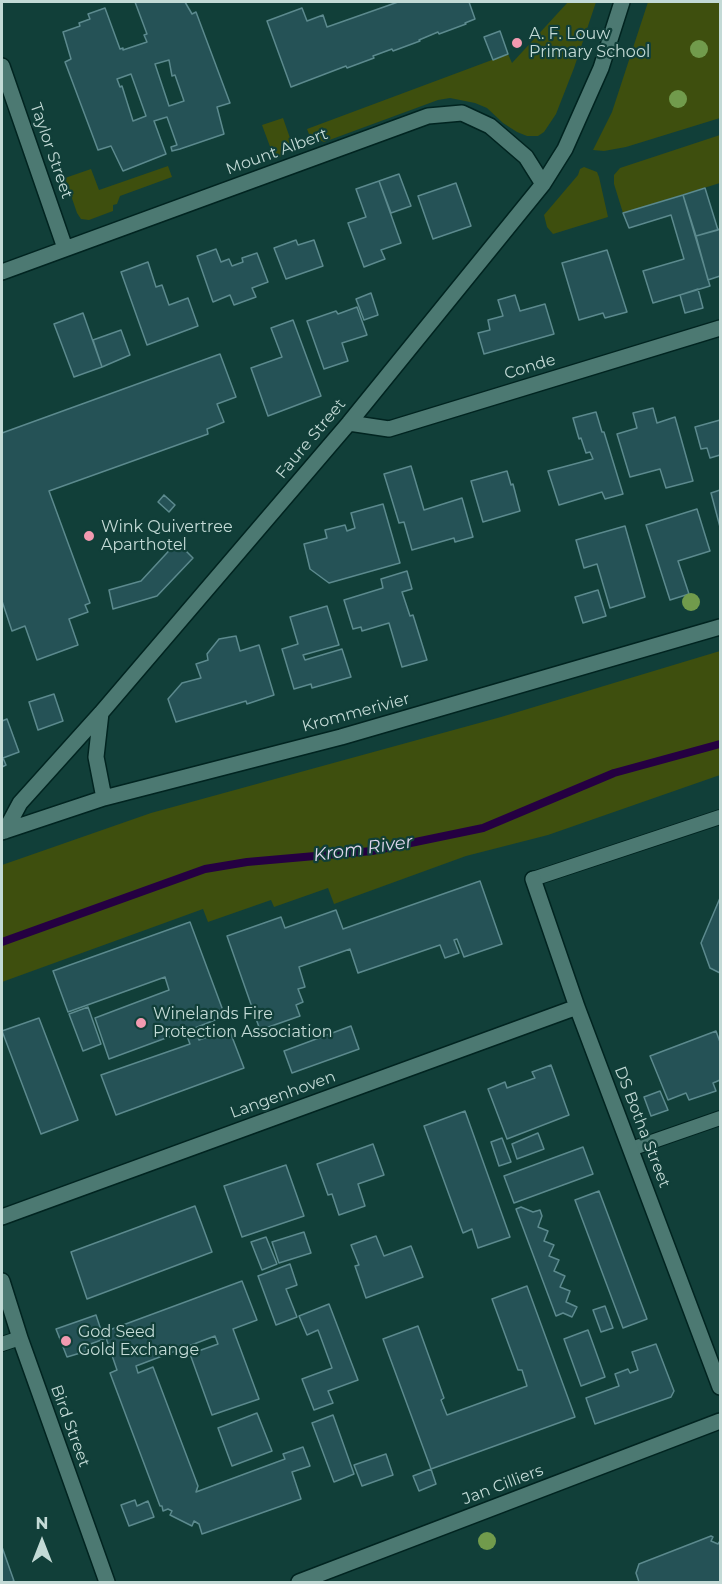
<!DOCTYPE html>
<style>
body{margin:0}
#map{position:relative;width:722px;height:1584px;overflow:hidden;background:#113f39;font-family:Montserrat,sans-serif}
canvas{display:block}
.frame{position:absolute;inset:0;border:3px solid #c3dad6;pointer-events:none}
.north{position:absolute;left:12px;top:1512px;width:60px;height:60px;-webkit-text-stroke:4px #113f39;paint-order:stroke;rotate:0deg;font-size:16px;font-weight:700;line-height:24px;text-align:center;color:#c3dad6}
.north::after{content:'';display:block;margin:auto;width:21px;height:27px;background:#c3dad6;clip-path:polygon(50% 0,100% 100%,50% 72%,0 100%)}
</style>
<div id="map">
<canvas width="722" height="1584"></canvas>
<div class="frame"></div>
<div class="north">N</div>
</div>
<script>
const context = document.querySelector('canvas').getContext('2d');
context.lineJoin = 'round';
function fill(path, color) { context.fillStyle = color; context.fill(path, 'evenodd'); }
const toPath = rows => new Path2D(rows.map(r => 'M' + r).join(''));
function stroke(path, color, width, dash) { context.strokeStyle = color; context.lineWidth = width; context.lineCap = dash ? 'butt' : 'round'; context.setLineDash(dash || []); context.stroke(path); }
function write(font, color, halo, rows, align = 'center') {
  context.font = font + ' Montserrat,sans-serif'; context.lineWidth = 4.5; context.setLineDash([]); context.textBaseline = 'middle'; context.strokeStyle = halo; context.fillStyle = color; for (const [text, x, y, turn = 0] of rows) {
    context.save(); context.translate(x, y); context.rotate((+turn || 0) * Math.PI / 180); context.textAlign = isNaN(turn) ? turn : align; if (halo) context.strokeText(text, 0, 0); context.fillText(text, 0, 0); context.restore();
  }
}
const green = toPath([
 [568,2,596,2,574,68,556,114,544,132,538,136,527,136,517,132,503,123,487,108,475,103,450,98,438,100,324,142,314,138,309,134,307,129,508,54,512,63],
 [648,2,720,2,720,118,626,147,604,151,593,150,612,112],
 [283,118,290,138,289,144,286,153,275,160,262,125],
 [720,135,720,183,623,213,614,184,614,175,620,168],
 [168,166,172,177,120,196,117,204,113,205,113,211,89,220,81,219,77,213,65,178,91,169,99,190],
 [584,167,597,172,599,177,608,217,553,234,547,227,544,215,578,175,580,169],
 [720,651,720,775,548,835,466,856,334,904,328,888,274,907,271,900,208,922,203,909,2,982,2,865,151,813,501,717]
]);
const stream = toPath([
 [2,942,205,869,247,862,372,851,483,828,614,773,720,744]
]);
const building = toPath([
 [135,2,185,2,192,14,196,12,230,103,217,107,224,134,180,149,172,151,171,147,177,145,167,117,154,121,166,154,123,171,111,146,98,150,65,62,71,59,63,32,80,26,79,23,90,19,88,14,105,8,120,49,123,48,123,50,147,42,144,35,147,34,135,2],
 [169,60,172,76,175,75,184,101,169,106,155,64,169,60],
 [131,74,146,116,133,121,122,86,120,87,117,79,131,74],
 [398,2,469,2,475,19,465,23,466,24,439,34,438,32,419,40,420,41,393,51,392,49,373,56,374,58,347,68,346,66,291,87,267,21,302,8,307,21,323,15,327,27,398,2],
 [500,31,508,54,493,60,484,37,500,31],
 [399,174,411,206,391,213,379,181,399,174],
 [379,181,401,243,381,250,385,259,364,267,348,223,366,217,356,189,379,181],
 [456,183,471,226,433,239,418,196,456,183],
 [705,188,718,230,696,236,683,195,705,188],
 [683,195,710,286,653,303,643,271,684,259,671,215,629,228,623,213,683,195],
 [720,229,720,276,708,280,696,236,720,229],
 [296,240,298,245,314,240,323,266,286,279,274,248,296,240],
 [216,249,221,262,229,259,232,266,243,262,242,258,257,253,268,282,252,288,256,297,234,305,230,295,213,302,197,256,216,249],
 [607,250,627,312,605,318,603,313,579,320,562,263,607,250],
 [148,262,156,287,162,285,169,305,188,298,198,326,147,345,121,272,148,262],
 [698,289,703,308,685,313,680,295,698,289],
 [371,293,378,315,364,320,356,299,371,293],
 [515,295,520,311,545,304,554,334,484,354,478,333,490,330,488,320,503,316,498,300,515,295],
 [357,307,367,335,342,343,348,361,324,369,307,321,336,311,338,314,357,307],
 [83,313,102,367,74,377,54,324,83,313],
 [293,320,321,396,268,416,251,368,282,357,271,328,293,320],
 [121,330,130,355,102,367,93,340,121,330],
 [220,354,236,397,217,404,224,422,207,429,208,434,49,491,90,603,85,605,88,612,69,619,78,645,37,660,25,626,12,631,2,601,2,433,220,354],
 [653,408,657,423,675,417,693,481,666,488,660,469,630,477,617,434,637,428,633,413,653,408],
 [596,412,602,432,604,432,623,494,605,499,602,492,559,505,548,471,593,459,590,452,586,453,581,438,579,439,573,418,596,412],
 [720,420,720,455,710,458,707,448,701,449,695,427,720,420],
 [411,466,424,510,462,498,473,537,455,542,454,538,412,550,404,522,399,523,384,474,411,466],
 [507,471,511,485,513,484,520,511,483,522,471,481,507,471],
 [720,490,720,527,711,493,720,490],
 [164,495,175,505,169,512,158,502,164,495],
 [383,504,400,563,329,583,310,569,304,544,327,538,325,530,345,525,347,531,355,528,351,513,383,504],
 [697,509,710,551,678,561,689,594,670,600,646,525,697,509],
 [625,526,645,597,610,608,597,564,584,568,576,540,625,526],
 [177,542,193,558,157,596,113,609,109,590,141,581,177,542],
 [407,571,412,589,402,592,410,616,413,615,427,660,402,667,389,623,362,631,361,627,353,629,344,600,383,588,381,579,407,571],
 [598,590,606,616,583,623,575,597,598,590],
 [327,606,339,645,303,655,305,660,342,649,351,677,312,688,311,684,294,689,282,649,298,644,290,617,327,606],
 [236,636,240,651,259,645,274,695,247,704,246,701,176,722,168,699,182,683,201,678,196,664,208,660,207,654,219,639,236,636],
 [54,694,63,721,38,730,29,702,54,694],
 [7,719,19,752,3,758,6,765,2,767,2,721,7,719],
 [480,881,502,944,464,957,457,939,454,940,459,953,445,958,440,945,358,973,350,949,299,967,305,987,298,989,303,1002,296,1005,300,1016,260,1030,227,936,281,917,285,928,336,910,343,929,480,881],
 [720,898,720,973,710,968,701,943,720,898],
 [190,922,225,1016,195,1028,199,1040,229,1029,244,1068,116,1115,101,1075,190,1044,185,1031,109,1059,95,1018,169,990,165,977,68,1012,53,971,190,922],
 [88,1007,101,1044,83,1051,69,1014,88,1007],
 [39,1018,78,1120,41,1134,2,1031,39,1018],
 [351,1026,359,1049,292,1073,284,1051,351,1026],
 [716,1031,720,1042,720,1080,713,1083,716,1091,689,1100,686,1093,668,1100,650,1056,716,1031],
 [551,1065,569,1115,507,1139,488,1089,505,1082,507,1088,535,1078,532,1072,551,1065],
 [660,1091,668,1110,651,1116,644,1097,660,1091],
 [465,1111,510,1237,478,1248,472,1229,463,1233,424,1126,465,1111],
 [538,1133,544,1149,517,1159,512,1144,538,1133],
 [502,1138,511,1162,499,1166,491,1142,502,1138],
 [373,1144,384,1175,358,1184,365,1206,339,1215,332,1194,328,1195,317,1164,373,1144],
 [583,1147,593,1174,514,1203,504,1176,583,1147],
 [286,1165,304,1216,242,1237,224,1186,286,1165],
 [599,1191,647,1319,623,1328,575,1200,599,1191],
 [195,1206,212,1252,87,1299,71,1252,195,1206],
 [521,1207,533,1212,540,1210,542,1216,538,1227,548,1231,544,1241,554,1245,549,1256,559,1260,554,1271,565,1276,560,1287,570,1291,566,1302,577,1307,572,1317,563,1313,556,1316,516,1209,521,1207],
 [304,1232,311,1253,279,1263,272,1242,304,1232],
 [376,1236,384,1256,411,1246,423,1277,366,1298,355,1266,359,1265,351,1245,376,1236],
 [266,1237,277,1264,262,1270,251,1242,266,1237],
 [290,1264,297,1285,286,1289,297,1317,276,1325,258,1276,290,1264],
 [242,1281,257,1320,233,1329,259,1399,212,1415,190,1354,218,1344,215,1336,136,1366,138,1373,153,1367,198,1486,196,1492,285,1459,283,1454,303,1447,310,1466,292,1472,301,1499,202,1534,199,1524,194,1521,192,1526,170,1515,172,1511,168,1509,163,1511,162,1506,160,1506,110,1373,117,1370,104,1332,242,1281],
 [527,1286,575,1417,431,1469,383,1339,418,1326,444,1398,441,1400,447,1415,527,1386,522,1370,518,1370,492,1299,527,1286],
 [329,1304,358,1380,328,1391,333,1403,314,1410,302,1379,332,1368,318,1330,307,1335,299,1316,329,1304],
 [605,1306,613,1328,601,1332,593,1310,605,1306],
 [96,1315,104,1339,85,1346,87,1351,67,1357,56,1329,96,1315],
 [588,1330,605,1377,581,1386,564,1339,588,1330],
 [656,1344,674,1391,671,1397,595,1424,586,1398,619,1386,615,1374,628,1369,630,1373,638,1370,632,1352,656,1344],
 [257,1413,272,1451,232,1466,218,1428,257,1413],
 [333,1415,354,1474,334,1482,312,1423,333,1415],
 [386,1454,393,1475,362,1486,354,1465,386,1454],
 [431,1469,436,1484,419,1491,413,1476,431,1469],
 [135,1500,137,1506,148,1501,154,1517,129,1526,121,1505,135,1500],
 [711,1536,713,1537,711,1541,718,1544,720,1541,720,1582,639,1582,636,1573,639,1564,711,1536],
 [2,1547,14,1581,11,1582,2,1582,2,1547]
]);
const service = toPath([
 [533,879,720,817],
 [631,1149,720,1118],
 [2,1344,20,1338]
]);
const minor = toPath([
 [2,66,65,248],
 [2,272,428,116,462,113,490,126,526,157,543,184],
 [349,423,389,429,720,328],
 [101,713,96,757,104,798],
 [5,831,20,803,101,713,349,423,543,184,565,149,601,68,622,2],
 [2,832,104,798,341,737,720,627],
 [533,879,577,1007,720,1387],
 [2,1217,577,1007]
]);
const tertiary = toPath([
 [2,1281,20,1338,107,1582],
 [299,1582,720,1421]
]);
const trees = [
 [699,49],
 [678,99],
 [691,602],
 [487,1541]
];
const markers = [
 [517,43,6,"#f29ab0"],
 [89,536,6,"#f29ab0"],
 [141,1023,6,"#f29ab0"],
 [66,1341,6,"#f29ab0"]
];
const poiNames = [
 ["A. F. Louw",529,34],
 ["Primary School",529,52],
 ["Wink Quivertree",101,527],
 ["Aparthotel",101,545],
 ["Winelands Fire",153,1014],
 ["Protection Association",153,1032],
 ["God Seed",78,1332],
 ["Gold Exchange",78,1350]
];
const streetNames = [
 ["Taylor Street",51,151,71],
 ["Mount Albert",277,152,-20],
 ["Conde",530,367,-17],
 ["Faure Street",311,439,-50],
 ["Krommerivier",356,713,-15],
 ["Langenhoven",283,1095,-20],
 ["DS Botha Street",642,1127,69],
 ["Bird Street",70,1426,70],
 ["Jan Cilliers",503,1485,-21]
];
const waterNames = [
 ["Krom River",363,849,-8]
];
fill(green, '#3e4f0e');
stroke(stream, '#250042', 8);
fill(building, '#255256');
stroke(building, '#5c8a8e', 1.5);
stroke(service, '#012420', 16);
stroke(minor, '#012420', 18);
stroke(tertiary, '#012420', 18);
stroke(service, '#4c7972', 14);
stroke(minor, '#4c7972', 15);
stroke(tertiary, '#4c7972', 15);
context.fillStyle = '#719b4c';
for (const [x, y] of trees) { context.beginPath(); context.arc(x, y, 9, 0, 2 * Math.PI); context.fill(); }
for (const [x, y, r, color] of markers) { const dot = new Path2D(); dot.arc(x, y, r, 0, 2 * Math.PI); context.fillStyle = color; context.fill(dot); stroke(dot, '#113f39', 2); }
write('16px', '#c3dad6', '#113f39', poiNames, 'left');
write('16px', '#c3dad6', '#113f39', streetNames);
write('italic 18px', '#ded5ed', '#113f39', waterNames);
</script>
